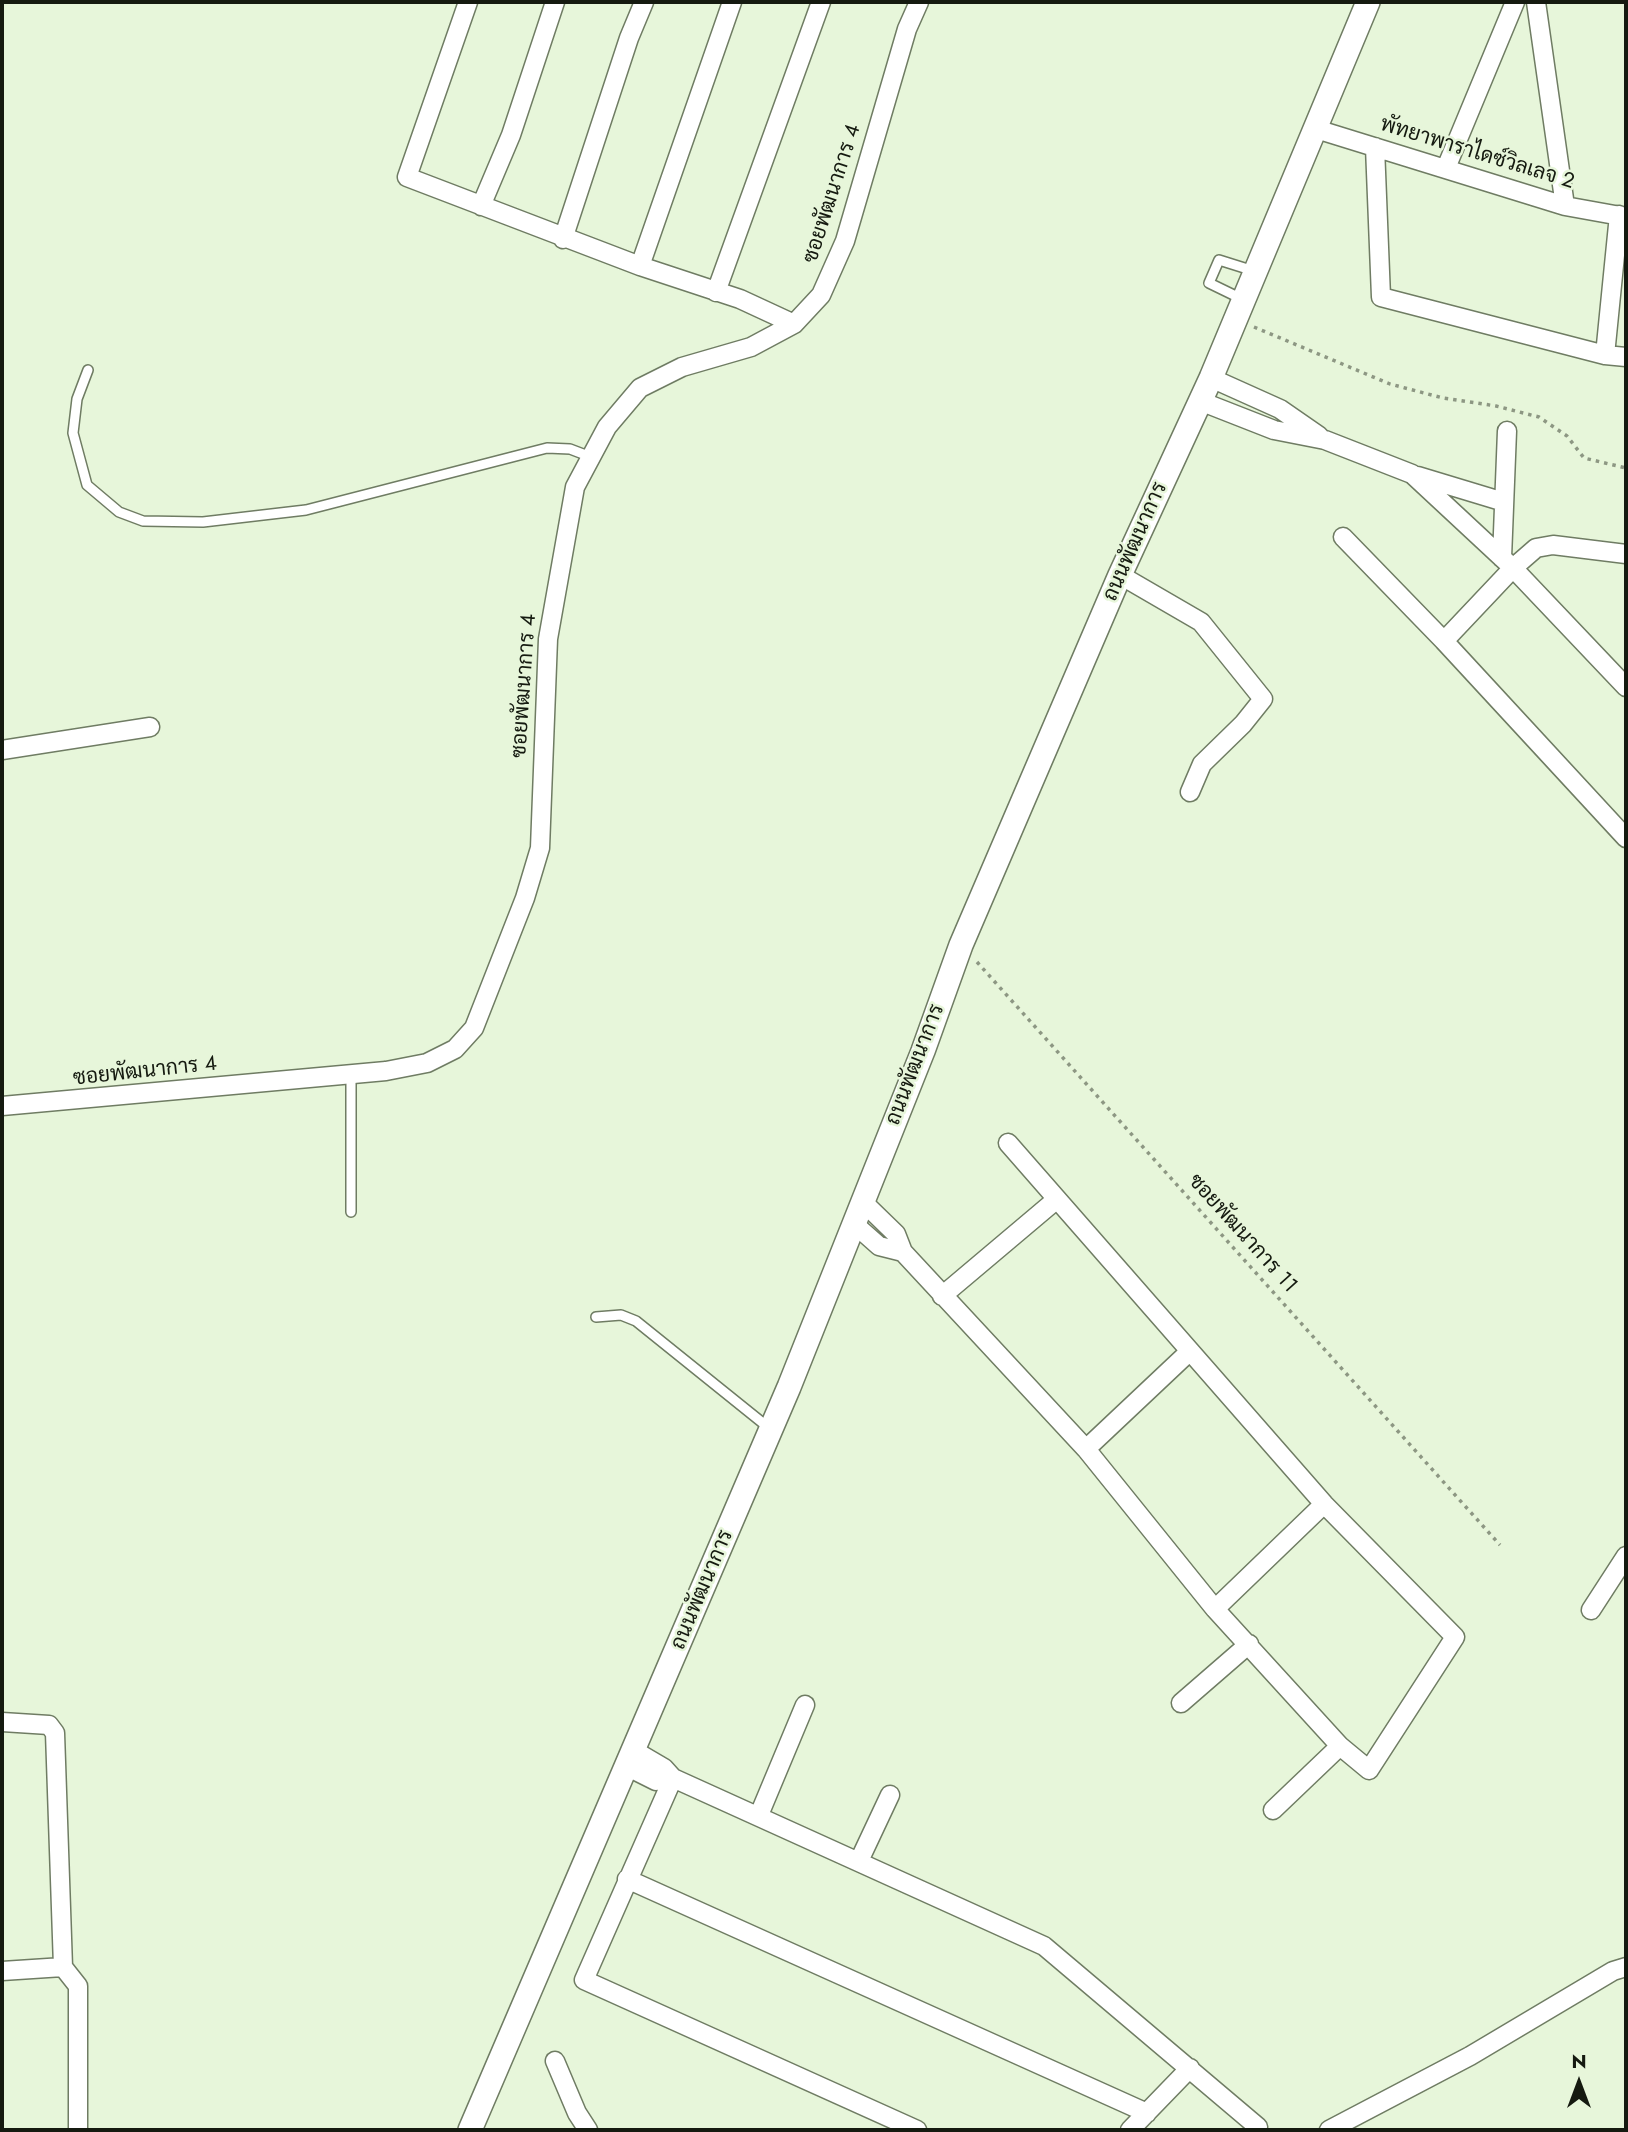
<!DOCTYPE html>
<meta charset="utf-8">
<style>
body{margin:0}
#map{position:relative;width:1628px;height:2132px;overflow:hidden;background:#e7f6da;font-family:Jost,sans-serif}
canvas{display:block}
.frame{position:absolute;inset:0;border:4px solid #151a10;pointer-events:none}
.north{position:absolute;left:1544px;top:2048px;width:70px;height:70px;-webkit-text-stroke:5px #e7f6da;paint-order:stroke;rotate:0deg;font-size:19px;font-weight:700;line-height:28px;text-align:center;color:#151a10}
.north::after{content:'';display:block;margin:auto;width:24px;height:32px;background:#151a10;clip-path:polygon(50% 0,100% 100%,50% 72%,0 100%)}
</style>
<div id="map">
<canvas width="1628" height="2132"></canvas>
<div class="frame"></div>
<div class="north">N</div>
</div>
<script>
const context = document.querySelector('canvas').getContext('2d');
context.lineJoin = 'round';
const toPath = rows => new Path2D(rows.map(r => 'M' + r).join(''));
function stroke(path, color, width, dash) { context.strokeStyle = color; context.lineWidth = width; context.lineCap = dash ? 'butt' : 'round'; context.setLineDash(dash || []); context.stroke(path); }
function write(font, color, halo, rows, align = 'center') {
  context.font = font + ' Jost,Sarabun,sans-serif'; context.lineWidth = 5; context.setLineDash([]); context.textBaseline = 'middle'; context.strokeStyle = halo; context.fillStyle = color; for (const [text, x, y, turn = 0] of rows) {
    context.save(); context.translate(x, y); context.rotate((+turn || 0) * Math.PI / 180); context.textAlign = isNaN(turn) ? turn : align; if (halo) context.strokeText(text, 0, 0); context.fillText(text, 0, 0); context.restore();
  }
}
const path = toPath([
 [1254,327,1390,384,1443,398,1496,406,1539,417,1567,436,1584,458,1626,468],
 [977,962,1500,1545]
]);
const service = toPath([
 [1244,300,1209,283,1219,260,1254,271],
 [88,370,77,399,73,433,87,485,119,512,143,521,203,522,306,510,547,448,570,449,591,457],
 [351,1075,351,1212],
 [596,1317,621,1315,636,1321,769,1428]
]);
const minor = toPath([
 [468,2,407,177,640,266],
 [732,2,640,266,740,299,794,324],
 [1536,2,1565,206],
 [1316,129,1565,206,1626,217],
 [1375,147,1381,297,1605,355,1626,357],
 [1446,168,1515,2],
 [481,206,511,135,555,2],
 [563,239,629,38,644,2],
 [716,292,821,2],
 [1605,355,1619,215],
 [1211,378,1280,409,1319,436],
 [1200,401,1274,430,1325,440,1412,474,1513,568,1626,687],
 [1418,476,1504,502],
 [1343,537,1444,641],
 [1626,554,1553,545,1536,548,1513,568,1444,641,1626,838],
 [1502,558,1507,431],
 [1120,575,1201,622,1263,699,1243,724,1202,764,1190,792],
 [2,750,150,727],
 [2,1106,386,1071,427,1063,455,1049,474,1028,525,898,540,848,548,639,575,487,607,427,640,388,682,367,751,347,794,324,821,295,845,241,907,29,919,2],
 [853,1223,879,1246,903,1252,896,1234,862,1201],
 [903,1252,1086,1449,1215,1609,1340,1746,1369,1770,1455,1637,1324,1504,1008,1143],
 [942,1296,1057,1199],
 [1086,1449,1189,1352],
 [1215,1609,1324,1504],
 [1591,1610,1626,1556],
 [1181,1703,1249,1644],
 [2,1722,49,1725,55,1733,63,1967],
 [628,1767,656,1781,673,1778,664,1768,635,1751],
 [1273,1810,1340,1746],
 [759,1815,805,1705],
 [859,1861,890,1795],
 [627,1879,1147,2113],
 [2,1971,63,1967,78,1986,78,2130],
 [555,2061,577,2113,588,2130],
 [917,2130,584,1980,673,1778,1044,1946,1258,2127],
 [1130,2130,1190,2068],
 [1329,2130,1470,2056,1613,1971,1626,1967]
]);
const tertiary = toPath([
 [470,2130,789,1387,923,1051,961,945,1120,575,1211,378,1368,2]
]);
const streetNames = [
 ["พัทยาพาราไดซ์วิลเลจ 2",1477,154,17],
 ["ซอยพัฒนาการ 4",833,194,-72],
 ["ถนนพัฒนาการ",1136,542,-66],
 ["ซอยพัฒนาการ 4",525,686,-86],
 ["ถนนพัฒนาการ",916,1065,-69],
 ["ซอยพัฒนาการ 4",145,1072,-6],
 ["ซอยพัฒนาการ 11",1242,1234,48],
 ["ถนนพัฒนาการ",703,1590,-67]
];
stroke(service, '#6f7c63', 12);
stroke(minor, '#6f7c63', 21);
stroke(tertiary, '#6f7c63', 26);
stroke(path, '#8d9783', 3.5, [3.5, 5]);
stroke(service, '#fff', 9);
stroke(minor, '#fff', 18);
stroke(tertiary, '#fff', 23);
write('21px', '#151a10', '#e7f6da', streetNames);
</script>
